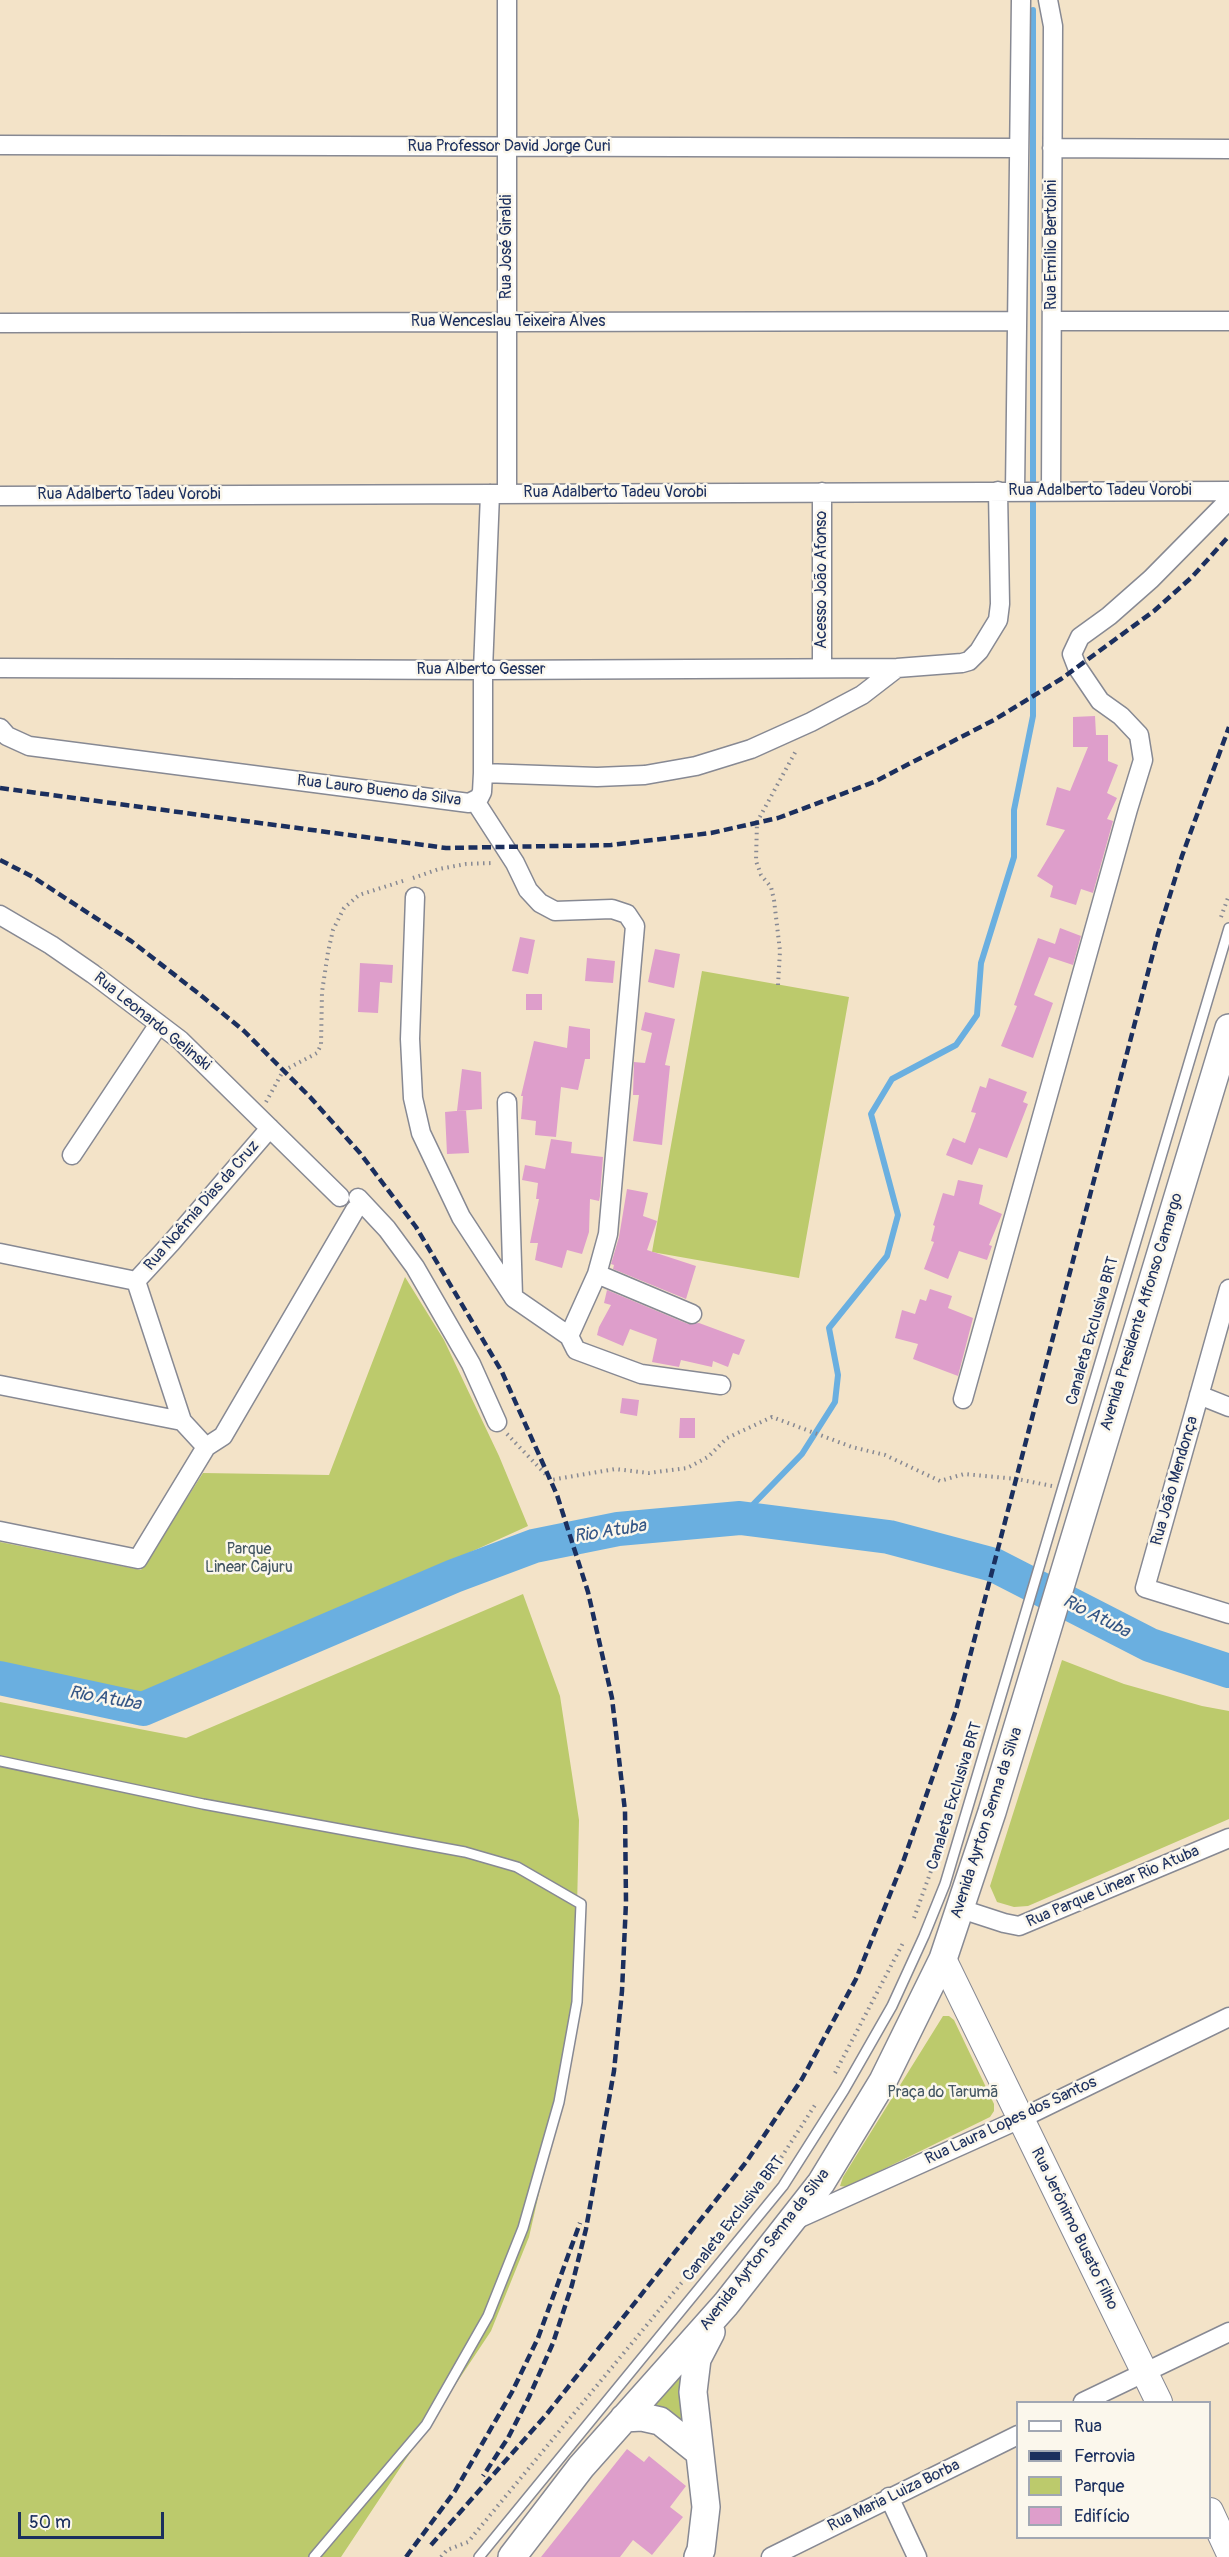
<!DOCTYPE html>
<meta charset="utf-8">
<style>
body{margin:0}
#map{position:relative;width:1229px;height:2557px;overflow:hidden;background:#f3e3c8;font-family:Pangolin,sans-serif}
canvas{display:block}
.legend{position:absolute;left:1016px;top:2401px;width:195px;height:138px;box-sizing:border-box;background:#fbf7ec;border:2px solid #a1a7b3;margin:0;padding:8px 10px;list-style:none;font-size:18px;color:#1b2f5e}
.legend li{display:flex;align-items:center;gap:12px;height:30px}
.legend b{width:30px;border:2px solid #a1a7b3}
.scale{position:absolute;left:18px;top:2512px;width:146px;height:27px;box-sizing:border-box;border:3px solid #1b2f5e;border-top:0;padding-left:8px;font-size:18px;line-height:21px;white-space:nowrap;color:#1b2f5e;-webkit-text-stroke:4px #fbf7ec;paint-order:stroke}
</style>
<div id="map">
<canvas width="1229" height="2557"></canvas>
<ul class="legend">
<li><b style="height:8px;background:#fff"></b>Rua</li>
<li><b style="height:8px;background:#1b2f5e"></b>Ferrovia</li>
<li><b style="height:16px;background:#bcca6c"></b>Parque</li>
<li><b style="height:16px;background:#de9ecb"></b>Edifício</li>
</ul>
<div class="scale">50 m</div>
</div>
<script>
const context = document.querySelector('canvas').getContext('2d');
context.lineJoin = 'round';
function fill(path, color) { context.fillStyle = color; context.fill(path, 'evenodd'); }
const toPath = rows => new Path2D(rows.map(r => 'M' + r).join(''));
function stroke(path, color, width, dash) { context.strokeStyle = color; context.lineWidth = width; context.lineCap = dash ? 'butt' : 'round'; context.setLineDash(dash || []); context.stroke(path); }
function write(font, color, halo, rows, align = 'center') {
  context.font = font + ' Pangolin,sans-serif'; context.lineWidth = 5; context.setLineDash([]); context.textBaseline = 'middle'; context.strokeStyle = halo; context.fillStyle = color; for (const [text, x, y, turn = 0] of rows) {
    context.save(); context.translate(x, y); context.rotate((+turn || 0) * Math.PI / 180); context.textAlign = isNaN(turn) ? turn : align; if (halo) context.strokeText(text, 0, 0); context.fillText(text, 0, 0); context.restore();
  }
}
const green = toPath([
 [702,971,849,997,799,1278,652,1252],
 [405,1277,444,1340,499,1456,528,1526,153,1696,0,1665,0,1542,141,1570,203,1473,329,1475],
 [523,1594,560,1696,579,1820,574,2040,529,2237,491,2331,341,2557,0,2557,0,1702,186,1738],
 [1062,1660,1124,1684,1202,1706,1229,1711,1229,1819,1028,1906,1014,1907,997,1902,990,1886],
 [943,2016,949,2016,954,2020,994,2104,994,2111,990,2117,847,2187,840,2186,843,2177],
 [687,2364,686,2424,654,2404]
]);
const stream = toPath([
 [740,1518,802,1454,835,1402,838,1375,829,1328,887,1256,898,1215,871,1114,892,1079,956,1045,977,1015,981,963,1014,857,1014,810,1033,716,1033,10]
]);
const river = toPath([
 [0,1678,143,1709,454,1576,534,1546,618,1529,740,1518,889,1537,994,1565,1150,1645,1229,1671]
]);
const building = toPath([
 [1095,716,1096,735,1108,735,1108,761,1118,765,1107,793,1117,798,1107,819,1113,821,1093,893,1081,889,1076,905,1050,897,1053,886,1037,876,1065,830,1046,825,1057,787,1070,791,1088,747,1073,747,1073,717],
 [1060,928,1081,936,1073,965,1049,957,1034,995,1053,1003,1033,1058,1001,1046,1017,1006,1014,1005,1038,938,1055,944],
 [520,937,535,940,528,974,512,971],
 [655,949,680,954,674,988,648,982],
 [587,958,615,961,613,983,585,981],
 [360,963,393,965,392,983,380,982,378,1013,358,1012],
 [526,994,542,994,542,1010,526,1010],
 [645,1012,675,1019,665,1065,670,1066,662,1145,633,1141,639,1095,633,1095,634,1062,645,1063,652,1033,641,1030],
 [569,1026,590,1029,590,1059,585,1059,578,1090,561,1087,556,1137,535,1135,536,1121,521,1119,523,1096,521,1096,534,1041,567,1048],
 [462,1069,481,1072,482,1109,457,1111],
 [989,1078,1027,1092,1023,1102,1028,1104,1007,1158,979,1148,972,1165,946,1155,953,1138,965,1143,976,1113,971,1112,980,1086,986,1088],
 [466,1110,469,1153,447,1154,445,1112],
 [551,1139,572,1142,571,1153,603,1157,600,1196,599,1201,590,1199,589,1232,582,1254,567,1250,562,1268,535,1260,538,1243,530,1243,539,1199,536,1199,538,1183,522,1180,525,1165,545,1169],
 [958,1180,983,1185,979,1204,1002,1214,989,1245,992,1246,987,1260,959,1251,948,1279,924,1269,934,1242,931,1241,935,1226,933,1225,943,1193,954,1196],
 [627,1189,648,1193,643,1216,657,1221,647,1250,696,1266,686,1299,613,1269,614,1265,611,1264,619,1237],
 [930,1289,952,1296,948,1308,973,1318,958,1376,913,1359,918,1344,895,1338,902,1310,915,1314,920,1299,926,1301],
 [607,1290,688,1324,699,1323,745,1340,739,1355,733,1353,728,1367,713,1361,712,1367,681,1360,679,1367,652,1362,657,1339,630,1329,623,1346,597,1335,599,1327,611,1305,604,1303],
 [622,1398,639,1400,637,1416,620,1413],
 [680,1418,695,1418,695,1438,679,1438],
 [627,2449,644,2462,649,2456,686,2486,670,2507,683,2517,652,2555,633,2540,620,2557,541,2557]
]);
const path = toPath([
 [413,878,439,869,466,864,493,863],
 [1221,917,1229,895],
 [778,985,780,951,774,900,771,887,761,875,756,861,757,822,797,749],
 [266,1102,283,1071,317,1053,321,1045,322,992,328,952,333,930,344,908,359,895,406,880],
 [507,1434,551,1480,615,1469,649,1473,687,1468,708,1457,727,1438,772,1417,852,1447,885,1455,940,1481,964,1474,1017,1479,1052,1486],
 [914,1918,936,1857],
 [835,2073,904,1941],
 [441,2557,447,2550,468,2542,768,2178,817,2102]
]);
const lane = toPath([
 [0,1761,203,1804,465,1852,517,1867,581,1904,577,2002,559,2102,523,2228,488,2316,426,2425,314,2557],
 [479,2557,783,2186,844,2090,892,2006,924,1936,945,1884,1229,928]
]);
const street = toPath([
 [1048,0,1053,26,1051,491],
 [0,145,1018,148],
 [1052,148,1229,149],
 [1052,321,1229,321],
 [0,323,1017,321],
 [1015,491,1021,0],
 [822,492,822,668],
 [507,494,507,0],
 [0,496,1229,491],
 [0,668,483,670,897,668,962,663,969,661,979,651,998,620,1000,604,998,491],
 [0,728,7,736,29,746,469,803,479,798,482,792,483,773,597,777,645,775,696,766,751,749,811,722,862,695,897,668],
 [483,773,483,670,490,494],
 [475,801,515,863,528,890,540,903,555,911,612,909,627,914,635,926,608,1234,597,1274,569,1336,576,1350,641,1374,721,1385],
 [415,897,410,1039,413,1098,421,1133,461,1217,514,1298,569,1336],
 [0,915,51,945,93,974,180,1040,340,1197],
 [507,1102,513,1296],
 [72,1155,159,1024],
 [358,1198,387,1229,415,1267,471,1364,497,1422],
 [0,1253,136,1281],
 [597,1274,692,1314],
 [1229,1289,1145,1588,1229,1614],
 [0,1385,182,1421],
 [1199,1395,1229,1407],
 [963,1399,1128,809,1143,760,1139,735,1121,716,1100,701,1077,667,1072,654,1080,637,1109,616,1151,579,1229,500],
 [206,1447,182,1421,136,1281,171,1243,270,1128],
 [0,1531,138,1559,206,1447,223,1436,355,1210],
 [961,1909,1004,1923,1019,1926,1229,1838],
 [793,2221,1020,2119,1229,2017],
 [1083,2402,1229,2332],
 [889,2497,917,2557],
 [771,2557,1018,2435]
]);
const secondary = toPath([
 [943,1959,1159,2402],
 [1210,2511,1229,2552]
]);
const primary = toPath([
 [624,2418,642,2417,660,2421,699,2452],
 [512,2557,581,2467,726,2304,821,2183,883,2081,943,1959,992,1812,1229,1028],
 [698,2557,701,2550,706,2507,693,2392,697,2359,711,2332]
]);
const rail = toPath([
 [0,788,446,848,611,845,711,833,778,818,874,782,994,720,1061,679,1154,611,1192,577,1229,536],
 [0,860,33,877,131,941,198,993,244,1031,310,1097,360,1153,416,1227,502,1372,557,1495,588,1592,612,1698,625,1811,626,1902,622,1991,614,2071,586,2229,572,2285,553,2343,529,2397,508,2438,483,2476],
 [431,2545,546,2415,747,2161,802,2079,856,1979,903,1862,956,1710,1158,934,1182,856,1229,727],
 [406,2557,455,2491,512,2392,538,2338,580,2223]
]);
const streetNames = [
 ["Rua Professor David Jorge Curi",509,147],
 ["Rua Emílio Bertolini",1052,245,-90],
 ["Rua José Giraldi",507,247,-90],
 ["Rua Wenceslau Teixeira Alves",508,322],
 ["Rua Adalberto Tadeu Vorobi",1100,491],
 ["Rua Adalberto Tadeu Vorobi",615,493],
 ["Rua Adalberto Tadeu Vorobi",129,495],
 ["Acesso João Afonso",822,580,-90],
 ["Rua Alberto Gesser",481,670],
 ["Rua Lauro Bueno da Silva",379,791,7],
 ["Rua Leonardo Gelinski",152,1022,39],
 ["Rua Noêmia Dias da Cruz",202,1206,-49],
 ["Avenida Presidente Affonso Camargo",1142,1312,-73],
 ["Canaleta Exclusiva BRT",1093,1331,-74],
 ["Rua João Mendonça",1175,1481,-74],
 ["Canaleta Exclusiva BRT",955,1796,-73],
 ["Avenida Ayrton Senna da Silva",987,1823,-72],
 ["Rua Parque Linear Rio Atuba",1113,1887,-23],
 ["Rua Laura Lopes dos Santos",1011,2121,-25],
 ["Canaleta Exclusiva BRT",734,2219,-52],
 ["Rua Jerônimo Busato Filho",1074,2229,64],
 ["Avenida Ayrton Senna da Silva",765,2250,-52],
 ["Rua Maria Luiza Borba",894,2496,-26]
];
const parkNames = [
 ["Parque",249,1550],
 ["Linear Cajuru",249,1568],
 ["Praça do Tarumã",943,2093]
];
const waterNames = [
 ["Rio Atuba",610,1532,-9],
 ["Rio Atuba",1096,1617,27],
 ["Rio Atuba",105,1699,10]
];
fill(green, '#bcca6c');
stroke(stream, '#6aafe0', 6);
stroke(river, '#6aafe0', 34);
fill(building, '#de9ecb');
stroke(lane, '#878993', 12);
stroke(street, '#878993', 21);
stroke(secondary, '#878993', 28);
stroke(primary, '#878993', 30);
stroke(path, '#878993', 4, [1.5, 4.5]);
stroke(lane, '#fff', 9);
stroke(street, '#fff', 18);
stroke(secondary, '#fff', 26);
stroke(primary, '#fff', 27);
stroke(rail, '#1b2f5e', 4.5, [9, 4.5]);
write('16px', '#1b2f5e', '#fbf7ec', streetNames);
write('16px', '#435662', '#fbf7ec', parkNames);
write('italic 18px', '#335585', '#fbf7ec', waterNames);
</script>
